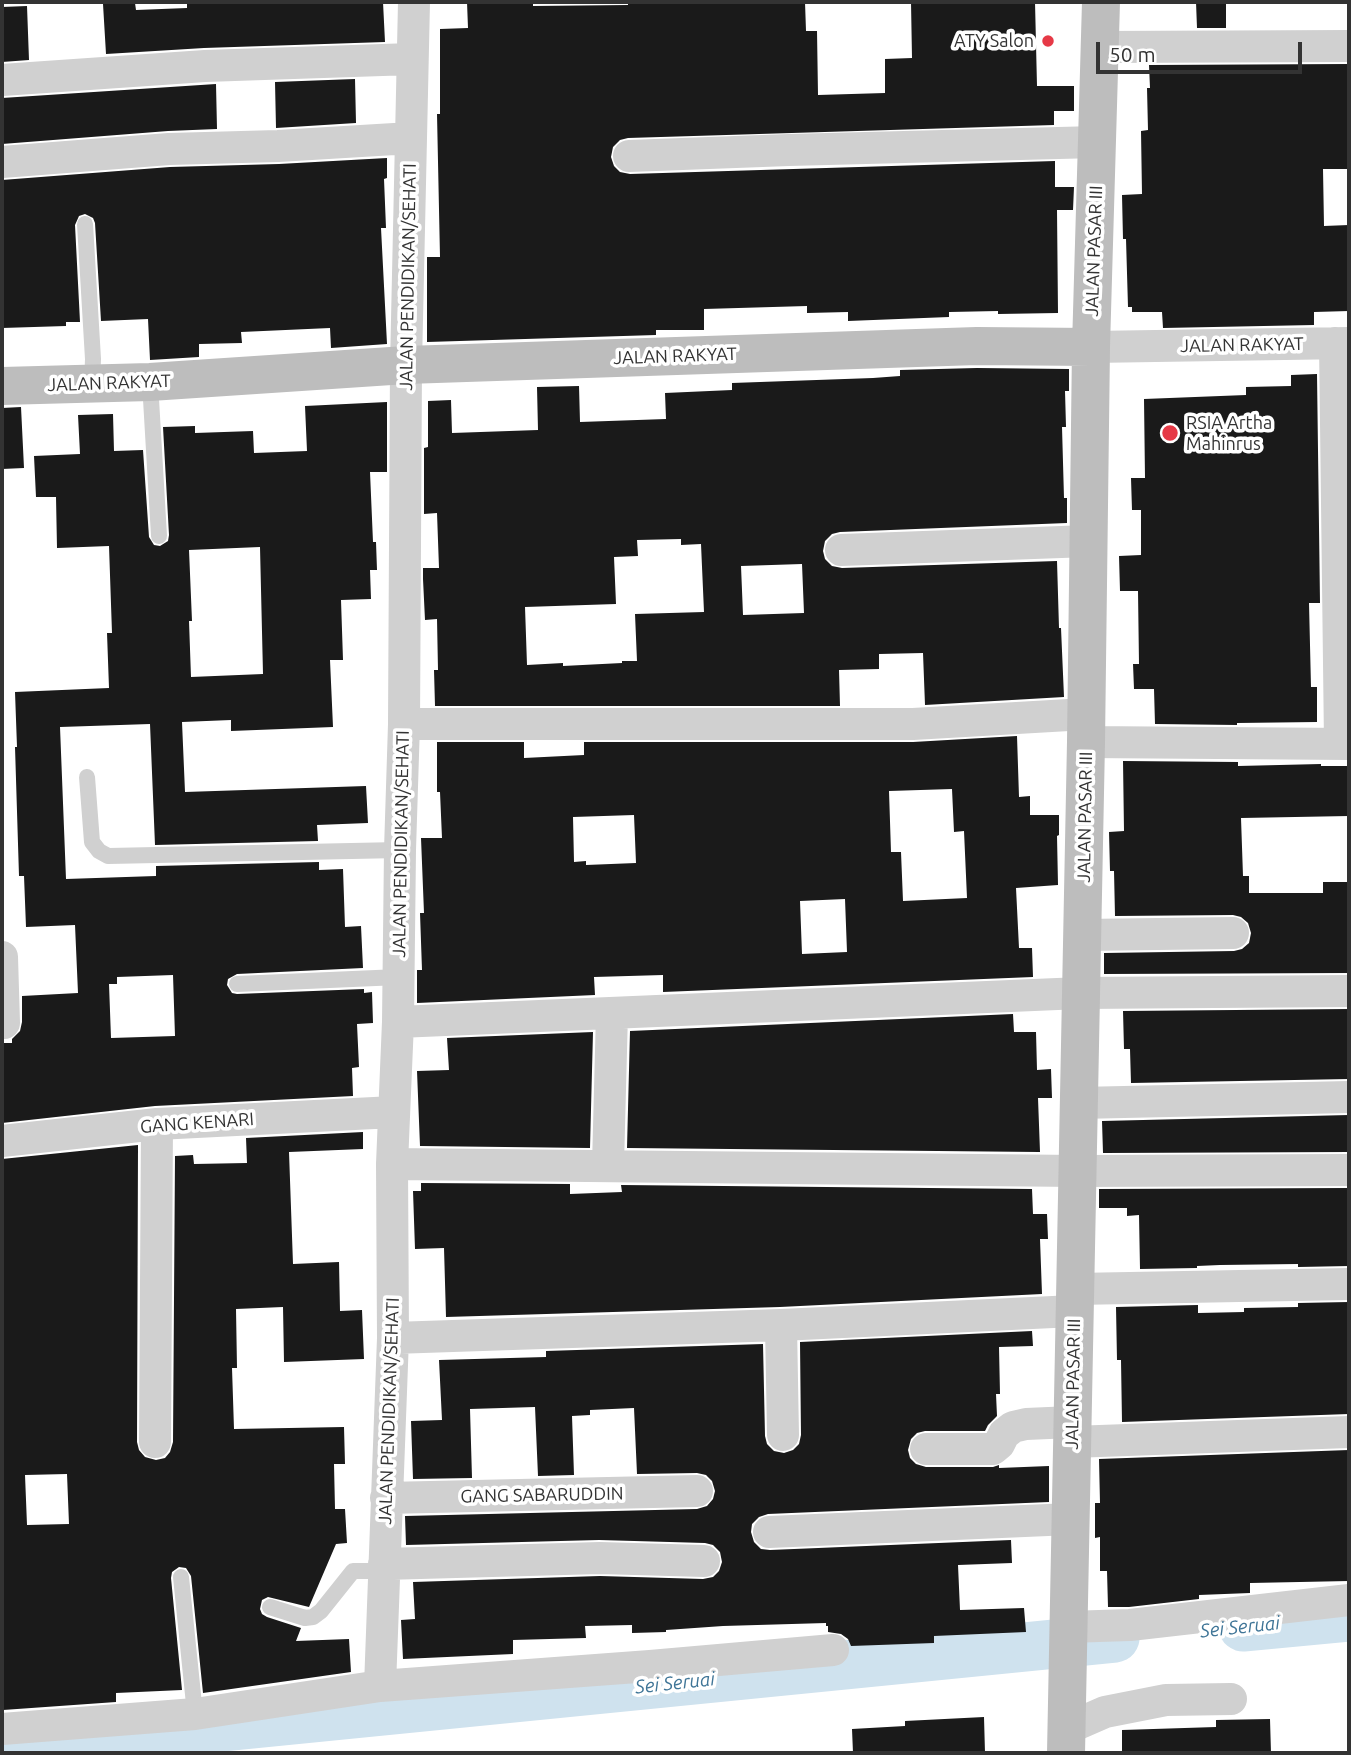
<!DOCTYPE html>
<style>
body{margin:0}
#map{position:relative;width:1351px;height:1755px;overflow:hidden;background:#fff;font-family:Ubuntu,sans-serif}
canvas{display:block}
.frame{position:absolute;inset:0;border:4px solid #333;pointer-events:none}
.scale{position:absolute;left:1096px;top:42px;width:206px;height:32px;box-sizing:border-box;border:4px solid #333;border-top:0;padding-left:9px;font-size:21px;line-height:24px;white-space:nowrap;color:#333;-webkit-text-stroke:5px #fff;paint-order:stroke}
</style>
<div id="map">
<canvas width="1351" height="1755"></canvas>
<div class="frame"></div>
<div class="scale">50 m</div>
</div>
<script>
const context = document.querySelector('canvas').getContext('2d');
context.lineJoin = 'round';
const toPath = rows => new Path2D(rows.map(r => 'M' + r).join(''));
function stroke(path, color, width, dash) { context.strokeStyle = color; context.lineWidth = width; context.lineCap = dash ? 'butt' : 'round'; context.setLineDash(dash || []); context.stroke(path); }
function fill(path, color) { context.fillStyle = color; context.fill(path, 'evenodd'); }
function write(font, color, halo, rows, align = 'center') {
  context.font = font + ' Ubuntu,sans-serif'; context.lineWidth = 7; context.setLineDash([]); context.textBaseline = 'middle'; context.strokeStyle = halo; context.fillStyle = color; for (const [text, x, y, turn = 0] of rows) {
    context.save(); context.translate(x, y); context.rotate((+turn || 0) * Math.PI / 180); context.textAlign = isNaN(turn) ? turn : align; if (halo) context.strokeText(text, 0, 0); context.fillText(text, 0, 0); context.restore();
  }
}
const river = toPath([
 [1243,1627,1349,1617],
 [2,1749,1115,1638]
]);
const building = toPath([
 [187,2,383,2,385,42,204,48,106,54,103,4,135,3,136,10,187,8],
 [467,2,533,2,533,6,628,5,628,2,805,2,806,31,817,31,818,95,885,93,885,59,912,58,911,2,1035,2,1037,86,1074,86,1074,111,1054,111,1054,125,628,138,620,140,613,147,611,157,614,166,620,172,630,174,1055,161,1055,187,1074,187,1073,210,1057,210,1058,313,998,314,998,311,949,312,949,317,848,321,848,312,807,313,807,306,704,309,704,330,656,330,656,335,427,342,427,257,440,257,437,114,440,114,440,29,468,28],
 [1196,2,1226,2,1226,28,1197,28],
 [27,6,29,60,2,62,2,7],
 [1349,64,1349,169,1323,169,1324,226,1349,225,1349,311,1314,312,1314,325,1163,328,1162,312,1132,312,1132,307,1128,307,1126,239,1123,239,1122,195,1142,194,1141,131,1148,130,1147,88,1150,88,1149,65],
 [355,79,356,123,276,128,275,82],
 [216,84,217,129,168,131,2,144,2,98],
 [387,158,387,178,384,179,386,228,381,228,387,344,331,348,330,328,241,332,242,343,199,344,199,357,150,360,148,319,101,321,95,223,93,218,85,214,79,216,75,225,80,322,66,322,66,326,2,328,2,180,170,167,279,164],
 [977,368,1069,369,1069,391,1065,391,1066,427,1062,427,1064,498,1067,498,1067,523,840,532,832,534,825,541,823,551,825,559,832,566,842,568,1057,561,1059,628,1061,628,1064,697,925,705,923,653,879,654,879,669,839,670,840,706,435,706,434,670,438,670,437,619,425,620,423,579,423,568,439,568,437,513,424,514,424,448,428,447,428,401,451,400,452,433,538,430,537,387,579,386,580,422,666,419,665,393,732,390,732,383,873,378,900,376,900,370],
 [681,539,681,545,701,544,704,612,635,614,637,661,622,661,622,663,563,666,563,663,527,665,525,607,616,604,614,557,638,556,637,540],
 [802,564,804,613,743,615,741,566],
 [1317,374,1320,603,1309,603,1311,687,1317,687,1317,722,1237,723,1237,725,1155,724,1154,689,1134,689,1133,664,1139,664,1138,591,1120,591,1119,556,1141,555,1141,510,1132,510,1131,478,1145,478,1144,399,1246,395,1246,387,1291,386,1291,375],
 [387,402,387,472,370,472,373,542,376,542,377,570,370,570,371,599,341,600,343,660,330,660,333,727,231,731,231,720,182,722,185,792,366,786,368,823,317,825,318,841,155,845,150,724,60,727,66,879,156,876,156,866,319,862,319,870,343,869,345,927,361,926,363,968,237,974,228,979,227,985,232,993,237,994,364,989,364,993,372,992,373,1023,357,1024,359,1067,352,1068,353,1096,155,1106,2,1123,2,1043,12,1043,12,1039,20,1031,22,1022,22,996,78,993,75,925,26,927,24,876,19,876,15,747,17,747,15,692,109,688,107,633,112,633,109,546,57,548,56,497,36,497,34,456,80,454,78,415,113,414,114,451,143,450,149,537,154,545,160,546,168,541,169,535,163,427,195,426,195,433,253,431,254,453,307,451,305,406],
 [260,547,263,674,191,677,189,621,192,621,189,550],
 [173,975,175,1036,111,1038,109,984,117,984,117,977],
 [21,407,24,468,2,469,2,408],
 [1017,736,1019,797,1030,796,1030,815,1059,815,1059,835,1057,836,1058,885,1016,888,1019,948,1032,948,1033,977,663,992,663,975,594,977,595,995,417,1003,417,970,422,970,420,913,424,913,421,838,442,838,440,792,437,792,437,742,524,742,524,758,584,755,584,742,913,742],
 [952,789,954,832,964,831,967,898,903,901,901,852,891,852,889,791],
 [634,815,636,863,586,865,586,861,574,862,573,817],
 [845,899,847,952,802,954,800,901],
 [1123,761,1238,762,1238,766,1321,764,1321,766,1349,766,1349,816,1241,818,1243,876,1249,876,1249,893,1323,893,1323,882,1349,882,1349,973,1104,974,1104,953,1234,951,1242,949,1249,943,1251,933,1248,923,1241,917,1233,915,1115,916,1114,871,1110,871,1109,832,1124,831],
 [1349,1009,1349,1079,1131,1083,1130,1049,1124,1049,1123,1011],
 [1013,1014,1014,1032,1036,1032,1037,1070,1051,1069,1052,1098,1038,1098,1040,1152,627,1148,630,1031],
 [593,1032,590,1148,420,1146,417,1071,449,1070,447,1038],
 [1349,1115,1349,1152,1103,1153,1102,1121],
 [363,1132,363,1149,289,1152,293,1264,339,1262,340,1311,362,1310,364,1359,284,1362,283,1307,236,1309,237,1368,232,1368,234,1429,344,1427,345,1464,334,1464,335,1509,345,1509,347,1543,336,1544,309,1607,268,1597,262,1600,260,1609,262,1614,267,1617,301,1628,296,1641,349,1639,351,1672,203,1693,191,1576,186,1568,179,1567,172,1572,171,1578,182,1690,116,1693,116,1702,3,1710,2,1666,2,1159,138,1145,137,1442,139,1450,145,1457,156,1460,165,1458,170,1452,173,1442,175,1156,193,1155,194,1164,247,1163,246,1138],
 [67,1474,69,1524,27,1525,25,1475],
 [421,1183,570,1184,570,1194,622,1192,621,1185,1032,1189,1033,1214,1047,1214,1048,1239,1040,1239,1042,1294,780,1307,446,1317,444,1248,415,1249,413,1191,421,1191],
 [1349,1188,1349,1266,1298,1267,1298,1264,1220,1265,1197,1266,1197,1268,1140,1269,1139,1215,1127,1216,1127,1208,1099,1208,1099,1189],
 [1349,1302,1349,1414,1122,1422,1121,1360,1117,1360,1116,1307,1198,1305,1198,1313,1244,1312,1244,1308,1298,1307,1298,1303],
 [1032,1331,1033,1346,999,1347,1000,1394,996,1394,997,1416,988,1425,985,1431,925,1431,917,1433,911,1439,908,1450,910,1458,916,1464,926,1467,993,1467,999,1465,999,1468,1049,1466,1049,1502,768,1514,759,1517,752,1524,751,1532,754,1542,761,1549,770,1550,1011,1540,1012,1563,958,1565,960,1610,1024,1608,1026,1632,934,1636,934,1643,851,1646,848,1639,841,1634,828,1632,828,1626,826,1626,826,1623,723,1626,666,1630,666,1632,632,1633,632,1625,585,1626,586,1638,513,1640,513,1654,403,1659,401,1620,415,1619,413,1582,600,1576,703,1579,713,1577,719,1571,722,1562,720,1552,713,1545,705,1543,599,1540,406,1545,405,1516,697,1509,707,1506,713,1499,715,1491,712,1481,706,1475,697,1473,637,1474,634,1408,590,1410,590,1415,572,1416,574,1475,538,1476,535,1407,470,1409,472,1478,413,1479,411,1421,442,1420,439,1360,546,1357,546,1351,763,1344,765,1436,767,1444,774,1451,784,1453,793,1450,799,1444,801,1435,800,1342],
 [1349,1450,1349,1581,1250,1583,1250,1593,1199,1595,1199,1599,1129,1607,1108,1607,1107,1571,1100,1571,1100,1537,1095,1538,1095,1503,1100,1503,1099,1459],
 [984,1717,985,1753,853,1753,852,1729,905,1726,905,1721],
 [1270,1719,1271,1753,1122,1753,1122,1730,1216,1727,1216,1720]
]);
const lane = toPath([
 [85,224,93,359,92,384],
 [150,382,159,536],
 [87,777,92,842,99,851,108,856,400,850],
 [237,984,399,977],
 [181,1577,195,1714],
 [270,1607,305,1618,313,1617,321,1611,353,1571,384,1571]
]);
const street = toPath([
 [1099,47,1349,46],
 [2,80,205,66,412,59],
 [629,156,789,150,1097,142],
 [2,162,169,149,278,146,411,138],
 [1335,343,1340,743],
 [1091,347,1349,343],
 [841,550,1089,541],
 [404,724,913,724,1086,714],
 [1086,742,1349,744],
 [1083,935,1233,933],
 [2,957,4,1023],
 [398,1022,1081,993,1349,991],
 [1079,1103,1349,1097],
 [2,1141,157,1124,394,1112],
 [392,1164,1078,1171,1349,1170],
 [608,1165,612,1013],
 [1075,1289,1349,1284],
 [781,1325,783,1435],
 [393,1338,781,1325,1074,1311],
 [155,1442,157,1124],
 [1072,1442,1349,1432],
 [926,1449,993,1449,999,1444,1004,1434,1013,1427,1026,1424,1072,1422],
 [386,1498,697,1491],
 [769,1532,1071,1519],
 [384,1564,600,1558,704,1561],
 [1068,1627,1130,1625,1349,1600],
 [380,1686,393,1338,392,1164,398,1022,400,850,404,724,406,365,414,2],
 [2,1729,195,1714,380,1686,650,1666,833,1650],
 [1066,1729,1105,1712,1166,1700,1231,1699]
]);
const secondary = toPath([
 [2,386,150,382,406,365,977,346,1091,347],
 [1066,1753,1086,742,1091,347,1101,2]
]);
const markers = [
 [1048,41,7,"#e63946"],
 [1170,433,9,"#e63946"]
];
const poiNames = [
 ["ATY Salon",1034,41],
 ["RSIA Artha",1186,423,"left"],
 ["Mahinrus",1186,444,"left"]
];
const streetNames = [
 ["JALAN PASAR III",1094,251,-88],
 ["JALAN PENDIDIKAN/SEHATI",408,277,-89],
 ["JALAN RAKYAT",1242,345,-1],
 ["JALAN RAKYAT",675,356,-2],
 ["JALAN RAKYAT",109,383,-2],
 ["JALAN PASAR III",1085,817,-89],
 ["JALAN PENDIDIKAN/SEHATI",401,844,-89],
 ["GANG KENARI",197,1123,-4],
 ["JALAN PASAR III",1073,1384,-89],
 ["JALAN PENDIDIKAN/SEHATI",389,1411,-88],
 ["GANG SABARUDDIN",542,1495,-1]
];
const waterNames = [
 ["Sei Seruai",1240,1627,-6],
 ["Sei Seruai",675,1683,-6]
];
stroke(river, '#cfe2ee', 49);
fill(building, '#1a1a1a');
stroke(lane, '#d0d0d0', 16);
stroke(street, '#d0d0d0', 32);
stroke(secondary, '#bdbdbd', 38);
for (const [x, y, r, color] of markers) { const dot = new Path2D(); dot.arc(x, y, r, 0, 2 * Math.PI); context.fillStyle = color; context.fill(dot); stroke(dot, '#fff', 2.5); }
write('18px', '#333', '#fff', poiNames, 'right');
write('18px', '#333', '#fff', streetNames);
write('italic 19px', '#3f7597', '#fff', waterNames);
</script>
